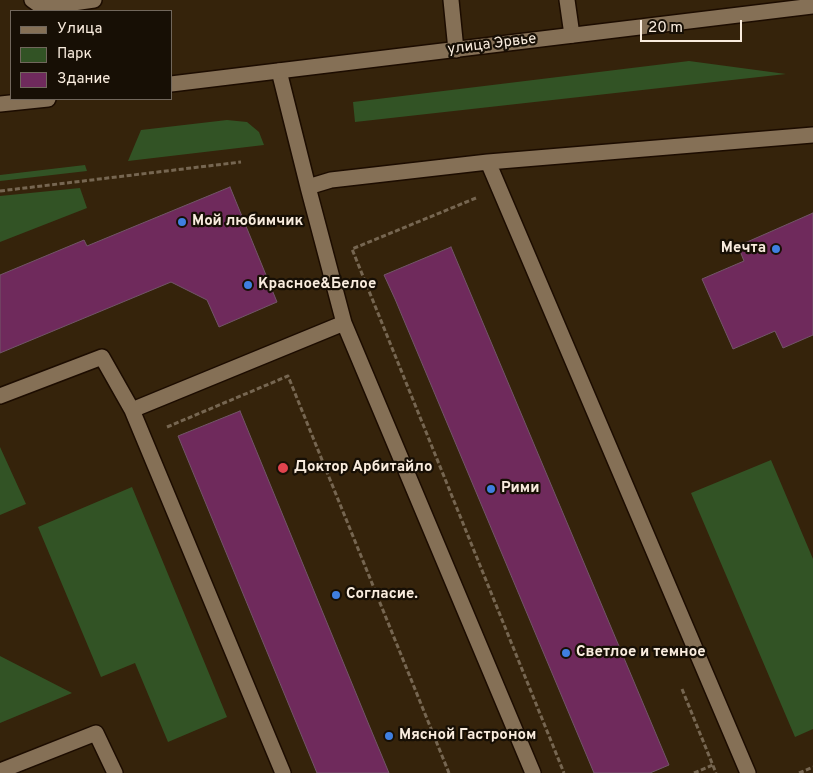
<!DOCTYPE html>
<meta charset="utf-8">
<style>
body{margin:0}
#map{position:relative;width:813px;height:773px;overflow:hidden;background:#35230b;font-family:Overpass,sans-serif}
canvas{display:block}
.legend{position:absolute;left:10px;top:10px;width:162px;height:90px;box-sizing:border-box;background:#170f05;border:1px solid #71675c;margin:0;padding:6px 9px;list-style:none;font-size:15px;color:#f9ecde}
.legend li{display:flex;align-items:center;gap:10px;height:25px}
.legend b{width:25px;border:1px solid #71675c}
.scale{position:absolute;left:640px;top:20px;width:102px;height:22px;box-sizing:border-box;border:2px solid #f9ecde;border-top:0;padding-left:6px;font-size:15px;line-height:18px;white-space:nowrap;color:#f9ecde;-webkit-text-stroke:4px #170f05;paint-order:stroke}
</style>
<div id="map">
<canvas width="813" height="773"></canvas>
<ul class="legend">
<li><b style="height:6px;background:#857056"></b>Улица</li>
<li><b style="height:14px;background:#325325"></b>Парк</li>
<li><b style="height:14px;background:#6f2a5c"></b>Здание</li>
</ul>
<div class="scale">20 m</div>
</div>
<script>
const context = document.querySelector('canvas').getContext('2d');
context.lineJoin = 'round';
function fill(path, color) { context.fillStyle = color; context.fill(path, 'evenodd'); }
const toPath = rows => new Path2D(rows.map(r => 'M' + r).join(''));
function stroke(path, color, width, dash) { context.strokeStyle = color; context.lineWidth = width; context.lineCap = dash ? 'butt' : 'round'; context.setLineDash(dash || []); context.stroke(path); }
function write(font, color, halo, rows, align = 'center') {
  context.font = font + ' Overpass,sans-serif'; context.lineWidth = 4.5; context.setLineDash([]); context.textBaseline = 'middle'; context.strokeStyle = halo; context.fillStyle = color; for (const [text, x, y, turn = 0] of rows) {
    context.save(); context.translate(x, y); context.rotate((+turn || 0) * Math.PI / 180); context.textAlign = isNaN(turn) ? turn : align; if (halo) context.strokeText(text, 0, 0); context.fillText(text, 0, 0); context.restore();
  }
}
const green = toPath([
 [689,61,786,74,355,122,353,102],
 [227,120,247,122,259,132,264,145,128,161,141,130],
 [85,165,87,171,0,181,0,175],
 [80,188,87,208,0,242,0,196],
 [0,447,26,504,0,515],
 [771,460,813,559,813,729,795,737,691,493],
 [132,487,227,717,168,742,135,663,101,677,38,527],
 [0,656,72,693,0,723]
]);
const building = toPath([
 [230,187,277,302,219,327,207,300,171,282,0,353,0,275,84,240,87,246,230,187],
 [813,213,813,335,783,348,775,331,733,349,702,279,744,261,738,246,813,213],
 [451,247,669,765,650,773,594,773,395,299,384,275,451,247],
 [240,411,369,725,389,773,317,773,178,436,240,411]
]);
const path = toPath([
 [0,191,241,162],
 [476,198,352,249,564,773],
 [167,427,288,376,449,773],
 [682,689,716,773],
 [694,773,713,765],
 [799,773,813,767]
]);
const lane = toPath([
 [32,0,39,5,52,6,94,0],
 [451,0,456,50],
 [567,0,572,35],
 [279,71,308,187],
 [488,162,748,773],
 [0,396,102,357,132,410],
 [0,771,96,733,115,773],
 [283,773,132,410,344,323],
 [533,773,344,323,308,187,331,180,488,162,813,135]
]);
const street = toPath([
 [171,84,813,6],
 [0,104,48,99]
]);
const markers = [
 [182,222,5,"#3f7fe0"],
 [776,249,5,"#3f7fe0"],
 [248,285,5,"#3f7fe0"],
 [283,468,6,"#e0444e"],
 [491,489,5,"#3f7fe0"],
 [336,595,5,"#3f7fe0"],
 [566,653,5,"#3f7fe0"],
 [389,736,5,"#3f7fe0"]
];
const streetNames = [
 ["улица Эрвье",492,45,-7]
];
const poiNames = [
 ["Мой любимчик",192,222],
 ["Мечта",766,249,"right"],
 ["Красное&Белое",258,285],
 ["Доктор Арбитайло",294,468],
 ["Рими",501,489],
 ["Согласие.",346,595],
 ["Светлое и темное",576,653],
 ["Мясной Гастроном",399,736]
];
fill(green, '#325325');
fill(building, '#6f2a5c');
stroke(building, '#725668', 1);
stroke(lane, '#1c0c00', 18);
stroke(street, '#1c0c00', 18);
stroke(path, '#766651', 3, [5, 2.5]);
stroke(lane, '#857056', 15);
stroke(street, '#857056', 15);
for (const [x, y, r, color] of markers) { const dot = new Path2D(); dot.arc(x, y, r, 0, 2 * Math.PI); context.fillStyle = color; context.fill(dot); stroke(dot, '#170f05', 2); }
write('15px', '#f9ecde', '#170f05', streetNames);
write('bold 15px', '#f9ecde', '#170f05', poiNames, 'left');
</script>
